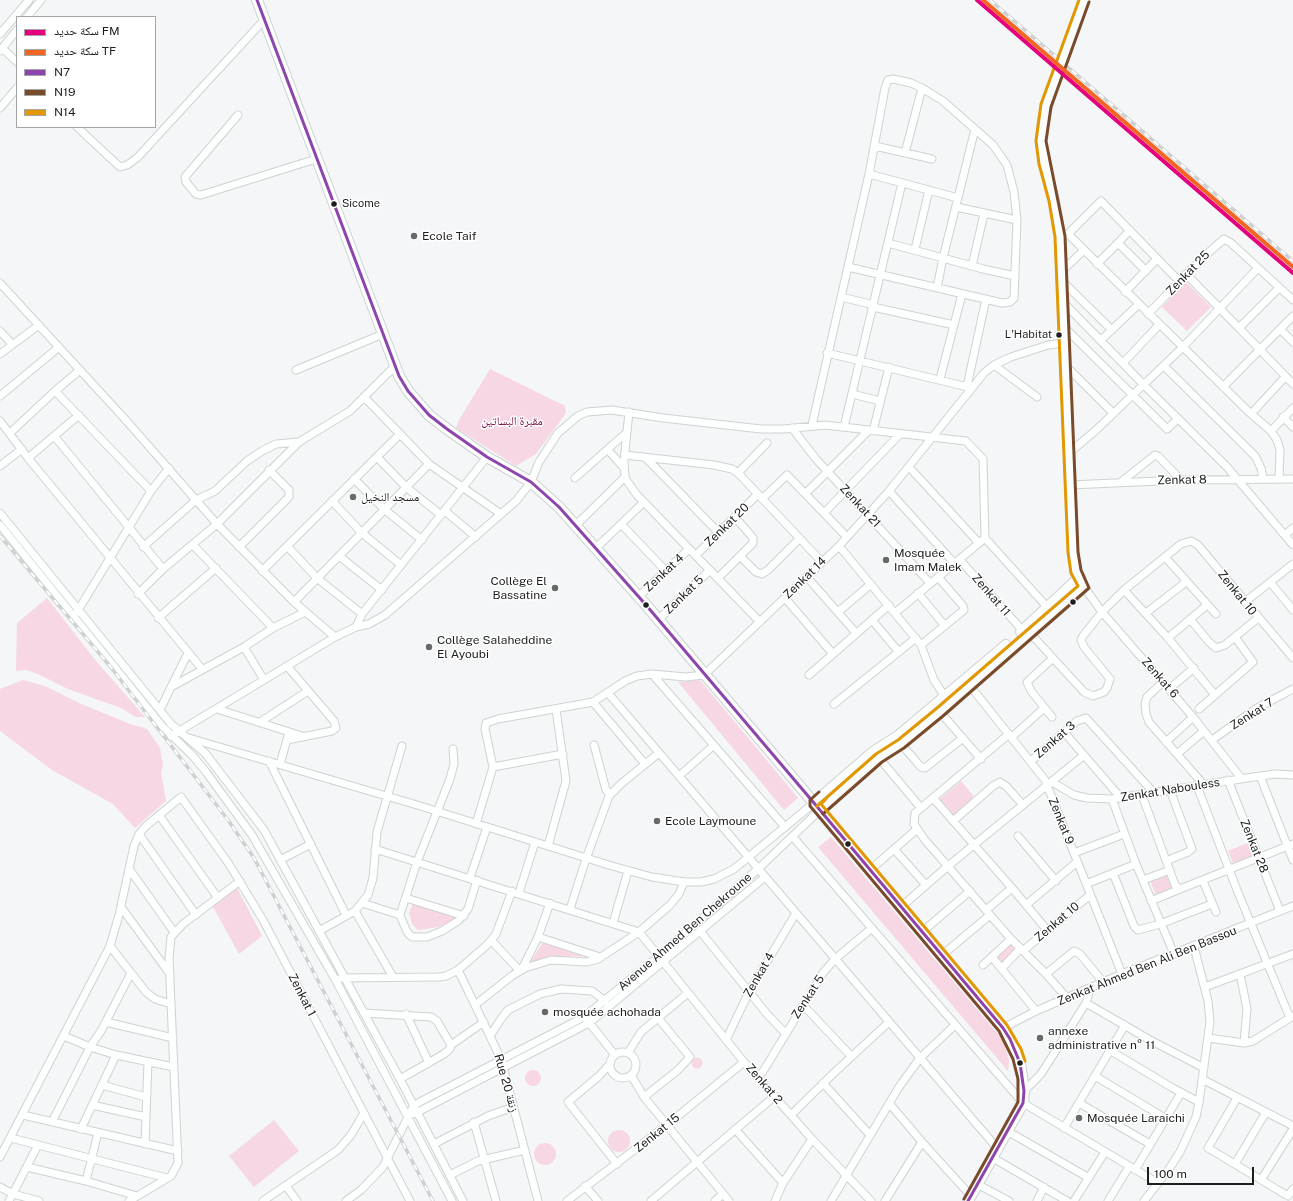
<!DOCTYPE html>
<meta charset="utf-8">
<style>
body{margin:0}
#map{position:relative;width:1293px;height:1201px;overflow:hidden;background:#f4f6f7;font-family:"Public Sans","Noto Naskh Arabic",sans-serif}
canvas{display:block}
.legend{position:absolute;left:16px;top:16px;width:140px;height:112px;box-sizing:border-box;background:#fff;border:1px solid #a5a5a5;margin:0;padding:5px 7px;list-style:none;font-size:12px;color:#1d1e1e}
.legend li{display:flex;align-items:center;gap:8px;height:20px}
.legend b{width:20px;border:1px solid #a5a5a5}
.scale{position:absolute;left:1147px;top:1167px;width:107px;height:18px;box-sizing:border-box;border:2px solid #1d1e1e;border-top:0;padding-left:5px;font-size:12px;line-height:14px;white-space:nowrap;color:#1d1e1e;-webkit-text-stroke:3px #fff;paint-order:stroke}
</style>
<div id="map">
<canvas width="1293" height="1201"></canvas>
<ul class="legend">
<li><b style="height:5px;background:#e5007d"></b>سكة حديد FM</li>
<li><b style="height:5px;background:#f26522"></b>سكة حديد TF</li>
<li><b style="height:5px;background:#8e44ad"></b>N7</li>
<li><b style="height:5px;background:#7a4b2a"></b>N19</li>
<li><b style="height:5px;background:#e19803"></b>N14</li>
</ul>
<div class="scale">100 m</div>
</div>
<script>
const context = document.querySelector('canvas').getContext('2d');
context.lineJoin = 'round';
function fill(path, color) { context.fillStyle = color; context.fill(path, 'evenodd'); }
const toPath = rows => new Path2D(rows.map(r => 'M' + r).join(''));
function stroke(path, color, width, dash) { context.strokeStyle = color; context.lineWidth = width; context.lineCap = dash ? 'butt' : 'round'; context.setLineDash(dash || []); context.stroke(path); }
function write(font, color, halo, rows, align = 'center') {
  context.font = font + ' "Public Sans","Noto Naskh Arabic",sans-serif'; context.lineWidth = 3; context.setLineDash([]); context.textBaseline = 'middle'; context.strokeStyle = halo; context.fillStyle = color; for (const [text, x, y, turn = 0] of rows) {
    context.save(); context.translate(x, y); context.rotate((+turn || 0) * Math.PI / 180); context.textAlign = isNaN(turn) ? turn : align; if (halo) context.strokeText(text, 0, 0); context.fillText(text, 0, 0); context.restore();
  }
}
const green = toPath([
 [1186,282,1211,307,1187,331,1162,307],
 [490,369,565,406,566,413,536,454,516,466,456,428,459,420],
 [47,598,96,661,145,717,136,717,121,708,68,689,38,674,26,670,16,671,17,623],
 [23,680,45,686,79,703,130,724,147,729,160,748,163,765,161,773,166,801,135,828,113,804,52,770,0,731,0,689],
 [700,680,798,798,784,810,678,682],
 [961,781,976,799,955,817,940,799],
 [831,837,1003,1040,1009,1060,1008,1071,818,847],
 [1250,842,1256,856,1234,865,1228,851],
 [1168,873,1175,889,1156,897,1150,880],
 [237,888,262,936,239,954,212,905],
 [413,903,459,917,439,927,418,930,412,924,409,913],
 [543,942,583,956,551,957,530,963],
 [1010,944,1017,952,1002,964,996,956],
 '691.5 1063a5.5 5.5 0 1 1 11 0a5.5 5.5 0 1 1-11 0Z',
 '525 1078a8 8 0 1 1 16 0a8 8 0 1 1-16 0Z',
 [274,1120,299,1151,254,1187,229,1156],
 '608 1141a11 11 0 1 1 22 0a11 11 0 1 1-22 0Z',
 '534 1154a11 11 0 1 1 22 0a11 11 0 1 1-22 0Z'
]);
const street = toPath([
 [27,17,41,0],
 [0,34,29,0],
 [2,48,17,62],
 [0,51,17,30],
 [0,108,17,88],
 [238,115,185,177,186,182,196,194,201,195,316,159],
 [77,127,120,167,127,165,137,158,265,19],
 [875,146,932,159],
 [905,153,922,88],
 [869,174,958,198],
 [956,207,1017,220],
 [1068,234,1101,201,1180,282],
 [1060,236,1068,234,1249,412,1271,431,1277,440,1280,450,1279,478],
 [888,243,983,269,1015,276],
 [1118,243,1130,230],
 [915,249,929,190],
 [1097,264,1118,243,1146,271],
 [972,266,984,214],
 [1061,272,1084,250],
 [1186,274,1239,328],
 [1062,281,1112,330],
 [0,283,124,418,217,524,294,602,335,637],
 [937,288,943,258,975,129],
 [1279,288,1239,328,1293,384],
 [1125,292,1157,259],
 [841,297,874,305],
 [1062,301,1144,385,1227,467,1293,545],
 [873,307,954,325],
 [1148,314,1200,260,1224,239,1231,243,1293,300],
 [1063,326,1167,429,1178,419],
 [1280,329,1293,342],
 [0,331,12,344],
 [1101,340,1138,305],
 [827,353,972,388],
 [0,354,39,325],
 [1123,363,1159,325],
 [994,365,1037,397],
 [1065,365,1113,413],
 [1164,366,1255,456,1261,468,1263,478],
 [296,370,383,334],
 [940,379,962,294],
 [967,386,986,299],
 [1223,387,1293,316],
 [55,391,151,491],
 [852,394,880,401],
 [0,396,59,347],
 [629,412,624,461,625,477,627,481,637,495,760,622],
 [1251,414,1285,377],
 [1283,417,1293,427],
 [0,421,28,458,202,669],
 [812,425,869,174,885,88,888,80,893,79,911,83,922,88,943,101,993,145,1007,165,1014,192,1017,220,1014,298,1010,302,1002,303,848,267],
 [844,427,902,183],
 [792,428,816,459,930,583],
 [873,431,889,367],
 [1271,431,1293,408],
 [10,433,55,391,80,370],
 [400,434,429,464,501,514],
 [55,437,163,569],
 [608,450,624,468],
 [1069,453,1095,431,1182,348,1258,268],
 [625,455,714,465,732,469,738,473,822,562],
 [377,457,406,487,441,515],
 [28,458,79,415],
 [646,458,719,533],
 [0,466,22,449],
 [909,467,979,543],
 [738,473,767,443],
 [575,478,626,433],
 [354,479,384,509,422,540],
 [1121,482,1155,455,1158,456,1181,480],
 [1070,485,1181,480,1293,479],
 [889,491,955,564],
 [806,493,869,430],
 [762,499,787,475,847,537],
 [332,501,362,533,401,565],
 [445,511,476,537],
 [0,513,171,724,205,753,264,830,400,1079,463,1201],
 [824,513,900,434],
 [621,524,666,571],
 [0,525,162,726,193,756,206,772,252,835,335,979,452,1201],
 [576,525,625,477],
 [1285,535,1293,528],
 [985,538,1048,608],
 [193,545,273,628],
 [287,546,317,578,362,614],
 [839,546,921,645,934,680,947,700],
 [143,547,196,500,215,491,247,461,262,451,276,444,299,442],
 [239,547,289,497,289,490,269,470],
 [596,548,644,502],
 [696,555,758,494],
 [339,556,382,590],
 [740,556,756,572,762,574,768,570,799,539],
 [1165,557,1216,614],
 [960,560,1023,631],
 [262,571,400,434,365,398],
 [807,577,856,633],
 [718,578,753,543,753,538,735,517],
 [1270,582,1293,610],
 [1084,587,1102,612,1193,717,1241,778],
 [1124,590,1168,638,1215,695,1253,662,1235,637],
 [918,593,945,626],
 [138,594,163,569,217,524,299,442,350,411,395,366],
 [638,597,689,549],
 [785,598,833,654],
 [294,602,429,464],
 [1245,602,1293,564],
 [77,612,151,491,169,468],
 [838,612,871,584],
 [895,613,985,538],
 [1146,613,1186,582],
 [158,618,216,568],
 [1190,619,1209,642,1216,648,1225,645,1258,618],
 [658,620,710,570],
 [872,620,898,651],
 [356,627,362,614,487,457],
 [1030,633,1084,692,1093,696,1104,692,1107,688,1110,679,1084,647,1081,640,1083,636,1102,612,1124,590,1181,544,1191,541,1198,545,1218,569,1293,658],
 [1168,638,1207,605],
 [921,645,964,610,963,606,938,577],
 [244,647,264,680],
 [652,674,785,827],
 [809,675,889,605],
 [967,682,1045,780,1122,974],
 [1163,682,1147,697,1145,704,1146,714,1149,722,1204,785],
 [171,687,188,653],
 [1169,689,1194,668],
 [608,693,998,1149],
 [593,702,645,764],
 [834,704,916,638],
 [217,709,302,736],
 [1199,709,1215,695],
 [160,710,171,687,244,647,273,628,305,612],
 [940,712,981,759],
 [1052,717,1031,691,1027,682,1053,658],
 [260,722,308,691],
 [1064,732,1121,798],
 [1009,734,921,808,915,813,914,824,925,840,1011,939,1046,974,1067,998],
 [171,736,335,637,356,627,369,624,385,615,516,501,531,482,539,462,558,433,578,416,587,412,612,410,663,418,761,429,784,429,825,425,966,441,983,459,985,538],
 [1012,737,1044,708],
 [189,738,417,805,612,866,652,877,684,882,701,882,714,879,734,869,814,803],
 [287,740,332,731,336,728,334,721,287,666],
 [1212,740,1257,708,1293,689],
 [1166,742,1193,717],
 [901,744,921,767,925,768,963,738],
 [594,745,606,790,610,794],
 [453,749,454,764,450,779,417,862,400,915,407,932,412,937,427,937,442,931,458,921,468,909,477,880],
 [1177,754,1204,731],
 [879,758,921,808],
 [269,761,346,915],
 [1031,761,1077,721,1086,718,1154,793],
 [280,764,288,736],
 [493,767,563,754],
 [679,776,713,746],
 [1260,776,1293,860],
 [1228,780,1280,911],
 [1052,782,1074,795,1087,798,1112,799,1260,776,1276,774,1293,775],
 [1197,786,1237,890,1290,1018],
 [1142,795,1175,885,1180,889,1293,844],
 [933,798,1012,888,1047,930],
 [1112,799,1136,864,1174,954],
 [159,815,218,898],
 [953,821,993,786,1000,782,1007,787,1023,805],
 [476,824,493,767,485,729,486,723,498,719,593,702,625,681,637,676,652,674,686,677,704,675,839,546,889,491,984,373,994,365,1011,357,1048,345,1064,343],
 [139,834,196,915],
 [1018,836,1056,881],
 [793,837,1023,1103,1158,1183],
 [548,846,566,781,556,709],
 [375,849,639,932,744,1062,812,1139,871,1201],
 [894,849,926,885],
 [1074,853,1124,834],
 [280,860,311,844],
 [1166,861,1188,852,1192,849,1170,790],
 [130,870,174,932],
 [870,870,916,830],
 [1113,873,1134,926,1138,930,1160,924,1212,904],
 [470,878,487,827],
 [1143,880,1170,870],
 [1203,881,1216,912],
 [1086,884,1136,864],
 [519,893,535,842],
 [406,898,464,916],
 [1151,901,1180,889],
 [362,903,400,915],
 [1026,905,1077,862],
 [121,907,170,974],
 [901,907,948,866,1083,756],
 [570,909,586,859,609,796,622,783,659,753],
 [986,910,1012,888],
 [355,911,393,977],
 [613,923,628,871],
 [319,931,355,911,368,895,373,878,377,832,402,746],
 [700,931,767,1014,786,1034],
 [922,932,970,891],
 [538,937,600,957],
 [491,940,519,970],
 [110,946,146,992,155,999,171,1004],
 [1024,950,1090,895],
 [941,956,990,915],
 [992,957,1036,1011],
 [983,965,1011,939],
 [1002,968,1021,948],
 [522,969,538,937,550,903],
 [458,970,501,1059,538,1201],
 [1046,974,1074,951,1080,954,1103,982],
 [1240,974,1247,1009,1244,1043],
 [341,978,439,977,446,976,458,970,487,945,496,934,512,891],
 [1205,987,1293,954],
 [1086,1003,1150,1040,1204,1068],
 [475,1005,513,975,525,968,551,960,587,962,598,959,639,932,670,905,679,894,684,882],
 [803,1005,851,1056],
 [364,1013,431,1017,437,1021,451,1045,450,1049,444,1054,400,1079],
 [406,1014,429,1063],
 [587,1020,615,1055],
 [106,1022,173,1038],
 [1003,1028,1036,1011,1122,974,1293,906],
 [64,1036,90,1047,116,1055,174,1067],
 [490,1036,501,1019,508,1010,540,994,561,989,592,991,605,1001],
 [1208,1038,1244,1043,1253,1041,1293,1016],
 [726,1040,749,992,796,913],
 [451,1045,484,1022],
 [1111,1051,1171,1087,1199,1102],
 '610 1065a13 13 0 1 1 26 0a13 13 0 1 1-26 0Z',
 [628,1053,641,1032,688,993],
 [610,1064,599,1076,568,1102,617,1164],
 [631,1075,644,1097,729,1201],
 [1095,1076,1165,1118],
 [759,1078,823,973,835,959,872,928],
 [1202,1079,1293,1126],
 [823,1083,870,1135],
 [102,1085,146,1097],
 [1024,1091,1041,1074,1086,1003,1090,989],
 [644,1097,678,1070,690,1057,658,1018],
 [1237,1098,1208,1148,1288,1196,1293,1189],
 [889,1103,922,1142,971,1196],
 [1079,1103,1150,1144],
 [92,1105,146,1117],
 [414,1114,589,1023,765,877],
 [23,1115,178,1151],
 [791,1115,836,1071,889,1022],
 [52,1122,90,1047,101,1031,131,973],
 [474,1122,496,1201],
 [1064,1128,1125,1025],
 [81,1129,116,1055],
 [735,1129,783,1183],
 [1009,1132,1089,1178],
 [98,1133,86,1181,137,1196],
 [11,1138,167,1178],
 [145,1144,148,1062],
 [434,1144,488,1116,513,1107],
 [0,1157,110,946,119,915,134,846,139,834,146,826,181,797,229,864,263,920,410,1201],
 [993,1158,1067,1201],
 [1235,1164,1266,1112],
 [27,1167,86,1181],
 [1135,1170,1181,1093],
 [450,1175,478,1161,525,1150],
 [1261,1180,1293,1129],
 [977,1184,1009,1201],
 [286,1186,297,1201],
 [585,1186,598,1201],
 [0,1187,13,1194,39,1201],
 [9,1201,38,1145],
 [129,1201,171,1176,178,1163,169,958,171,937,183,924,240,881],
 [263,1201,338,1150,351,1135,364,1113],
 [346,1201,361,1190,383,1167,414,1105,584,1017,658,957,758,869,820,810],
 [567,1201,667,1125,744,1062],
 [651,1201,775,1096],
 [715,1201,723,1194],
 [775,1201,783,1183,812,1139],
 [831,1201,899,1087,920,1058,955,1025],
 [885,1201,922,1142],
 [1037,1201,1044,1187],
 [1074,1201,1105,1152],
 [1108,1201,1129,1167],
 [1144,1201,1169,1169,1180,1152,1196,1117,1199,1102,1210,1022,1208,1001,1194,947]
]);
const secondary = toPath([
 [257,0,399,376,408,391,429,415,447,429,487,457,531,482,559,507,646,605,814,803,1003,1028,1010,1039,1020,1063,1024,1091,1023,1103,968,1201],
 [1066,52,1084,0],
 [1021,632,1080,577],
 [814,803,873,752,898,736,1006,645],
 [820,810,879,758,901,744,940,712,1084,587,1076,572,1073,552,1060,236,1054,200,1044,163,1041,141,1043,120,1054,83]
]);
const rail = toPath([
 [990,0,1293,261],
 [0,536,110,666,228,820,254,858,433,1201]
]);
const secondaryBridge = toPath([
 [1054,83,1066,52]
]);
const bus1 = toPath([
 [257,0,399,376,408,391,429,415,447,429,487,457,531,482,559,507,646,605,814,803,1003,1028,1010,1039,1020,1063,1024,1091,1023,1103,968,1201]
]);
const bus2 = toPath([
 [819,792,810,800,810,806,999,1031,1013,1059,1018,1079,1018,1102,964,1199],
 [823,814,882,762,904,748,943,716,1089,588,1081,570,1078,552,1065,236,1046,141,1051,107,1089,2]
]);
const bus3 = toPath([
 [826,799,821,804,1007,1025,1021,1049,1025,1061],
 [817,806,876,754,898,740,937,708,1078,586,1071,573,1068,552,1055,237,1049,201,1039,164,1036,141,1041,104,1079,0]
]);
const rail1 = toPath([
 [977,0,1293,273]
]);
const rail2 = toPath([
 [983,0,1293,267]
]);
const markers = [
 [334,204,3.5,"#1d1e1e"],
 [414,236,4,"#686a6a"],
 [1059,335,3.5,"#1d1e1e"],
 [353,497,4,"#686a6a"],
 [886,560,4,"#686a6a"],
 [555,588,4,"#686a6a"],
 [1073,602,3.5,"#1d1e1e"],
 [646,605,3.5,"#1d1e1e"],
 [429,647,4,"#686a6a"],
 [657,821,4,"#686a6a"],
 [848,844,3.5,"#1d1e1e"],
 [545,1012,4,"#686a6a"],
 [1040,1038,4,"#686a6a"],
 [1020,1063,3.5,"#1d1e1e"],
 [1079,1118,4,"#686a6a"]
];
const busNames = [
 ["Sicome",342,204],
 ["L'Habitat",1052,335,"right"]
];
const poiNames = [
 ["Ecole Taif",422,236],
 ["مسجد النخيل",361,497],
 ["Mosquée",894,553],
 ["Imam Malek",894,567],
 ["Collège El",547,581,"right"],
 ["Bassatine",547,595,"right"],
 ["Collège Salaheddine",437,640],
 ["El Ayoubi",437,654],
 ["Ecole Laymoune",665,821],
 ["mosquée achohada",553,1012],
 ["annexe",1048,1031],
 ["administrative n° 11",1048,1045],
 ["Mosquée Laraichi",1087,1118]
];
const streetNames = [
 ["Zenkat 25",1188,273,-46],
 ["Zenkat 8",1182,480,-1],
 ["Zenkat 21",860,506,47],
 ["Zenkat 20",727,525,-44],
 ["Zenkat 4",664,573,-43],
 ["Zenkat 14",805,578,-44],
 ["Zenkat 10",1237,593,51],
 ["Zenkat 5",684,595,-44],
 ["Zenkat 11",991,595,49],
 ["Zenkat 6",1160,678,49],
 ["Zenkat 7",1252,714,-32],
 ["Zenkat 3",1055,740,-41],
 ["Zenkat Nabouless",1170,790,-9],
 ["Zenkat 9",1061,821,68],
 ["Zenkat 28",1254,846,68],
 ["Zenkat 10",1057,922,-40],
 ["Avenue Ahmed Ben Chekroune",685,932,-41],
 ["Zenkat Ahmed Ben Ali Ben Bassou",1147,966,-22],
 ["Zenkat 4",759,975,-60],
 ["Zenkat 1",302,995,63],
 ["Zenkat 5",808,997,-57],
 ["Rue 20 زنقة",506,1083,74],
 ["Zenkat 2",764,1084,49],
 ["Zenkat 15",657,1133,-39]
];
const parkNames = [
 ["مقبرة البساتين",512,421]
];
fill(green, '#f6d7e3');
stroke(street, '#d0d2d2', 9);
stroke(secondary, '#d0d2d2', 12);
stroke(street, '#fdfefe', 7);
stroke(secondary, '#fdfefe', 10);
stroke(rail, '#cfd0d0', 3.5);
stroke(rail, '#fff', 2, [6]);
stroke(secondaryBridge, '#d0d2d2', 12, []);
stroke(secondaryBridge, '#fdfefe', 10);
stroke(bus1, '#8e44ad', 3);
stroke(bus2, '#7a4b2a', 3);
stroke(bus3, '#e19803', 3);
stroke(rail1, '#e5007d', 4);
stroke(rail2, '#f26522', 4);
for (const [x, y, r, color] of markers) { const dot = new Path2D(); dot.arc(x, y, r, 0, 2 * Math.PI); context.fillStyle = color; context.fill(dot); stroke(dot, '#fff', 1.5); }
write('11px', '#1d1e1e', '#fff', busNames, 'left');
write('12px', '#1d1e1e', '#fff', poiNames, 'left');
write('12px', '#1d1e1e', '#fff', streetNames);
write('12px', '#83184e', '#fff', parkNames);
</script>
